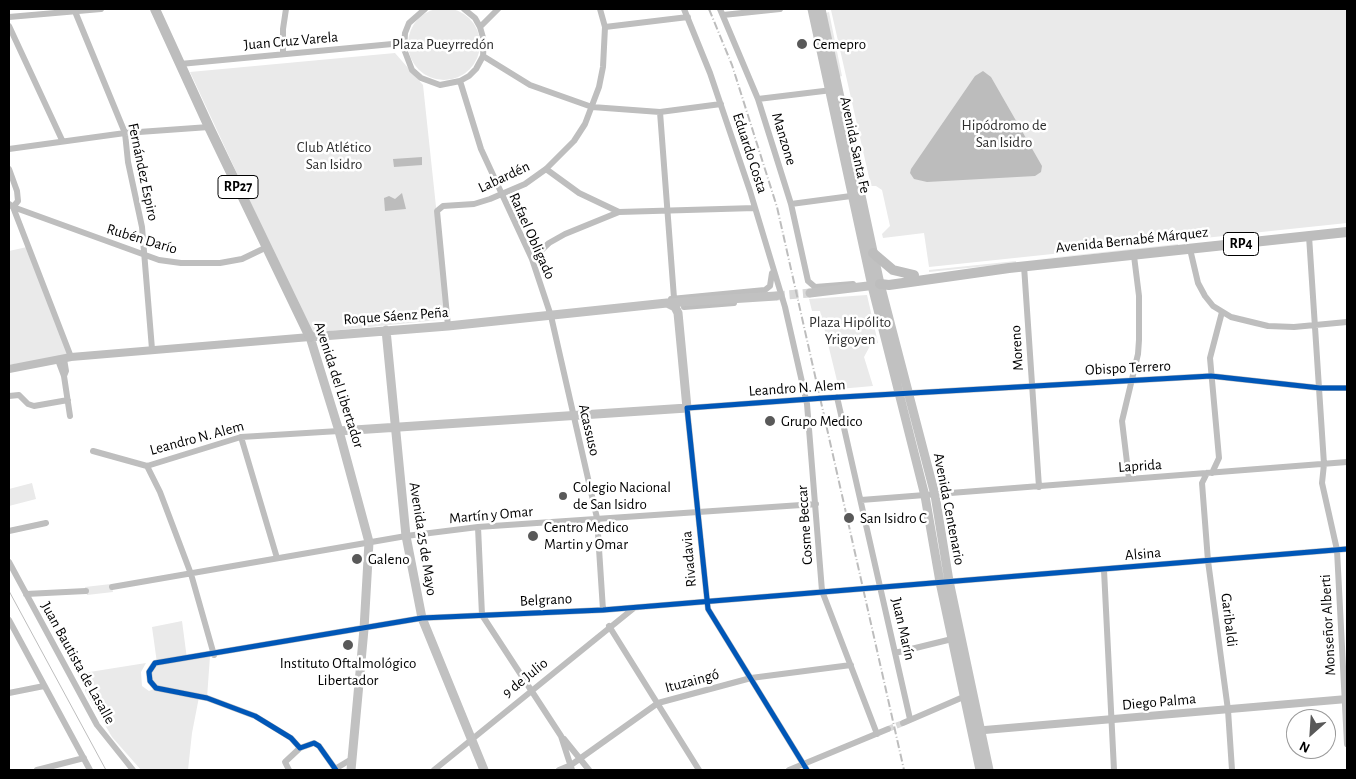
<!DOCTYPE html>
<meta charset="utf-8">
<style>
body{margin:0}
#map{position:relative;width:1356px;height:779px;overflow:hidden;background:#fff;font-family:"Alegreya Sans",sans-serif}
canvas{display:block}
.frame{position:absolute;inset:0;border:10px solid #000;pointer-events:none}
.north{position:absolute;left:1286px;top:709px;width:50px;height:50px;box-sizing:border-box;background:#fff;border:1px solid #999;border-radius:50%;rotate:206deg;font-size:14px;font-weight:700;line-height:20px;text-align:center;color:#000}
.north::after{content:'';display:block;margin:auto;width:18px;height:22px;background:#595959;clip-path:polygon(50% 0,100% 100%,50% 72%,0 100%)}
</style>
<div id="map">
<canvas width="1356" height="779"></canvas>
<div class="frame"></div>
<div class="north">N</div>
</div>
<script>
const context = document.querySelector('canvas').getContext('2d');
context.lineJoin = 'round';
function fill(path, color) { context.fillStyle = color; context.fill(path, 'evenodd'); }
const toPath = rows => new Path2D(rows.map(r => 'M' + r).join(''));
function stroke(path, color, width, dash) { context.strokeStyle = color; context.lineWidth = width; context.lineCap = dash ? 'butt' : 'round'; context.setLineDash(dash || []); context.stroke(path); }
function write(font, color, halo, rows, align = 'center') {
  context.font = font + ' "Alegreya Sans",sans-serif'; context.lineWidth = 5; context.setLineDash([]); context.textBaseline = 'middle'; context.strokeStyle = halo; context.fillStyle = color; for (const [text, x, y, turn = 0] of rows) {
    context.save(); context.translate(x, y); context.rotate((+turn || 0) * Math.PI / 180); context.textAlign = isNaN(turn) ? turn : align; if (halo) context.strokeText(text, 0, 0); context.fillText(text, 0, 0); context.restore();
  }
}
const green = toPath([
 '408 44a36 36 0 1 1 72 0a36 36 0 1 1-72 0Z',
 [1347,9,1347,223,929,267,924,233,883,238,882,234,890,226,882,190,876,186,871,186,831,10],
 [829,12,842,76,839,77,826,13],
 [395,53,423,85,448,319,311,333,190,72],
 [844,101,847,101,865,181,861,181],
 [1178,244,1178,246,1030,260],
 [27,247,68,355,9,365,9,251],
 [1016,261,1016,263,929,272,929,270],
 [867,295,878,343,871,344,864,357,873,386,839,389,820,311,812,311,809,299],
 [32,483,36,499,9,506,9,489],
 [111,584,113,592,87,595,85,587],
 [182,621,187,659,210,656,207,698,199,697,192,733,188,770,141,770,112,737,85,691,86,684,77,674,146,663,141,672,142,686,149,691,156,688,149,672,157,663,152,627]
]);
const water = toPath([
 [983,71,991,77,1042,166,1041,172,1035,176,927,182,914,179,910,173,911,169,975,76],
 [422,157,422,165,394,167,393,159],
 [402,193,406,209,385,211,384,198,389,196,395,199]
]);
const minorTunnel = toPath([
 [888,729,903,723]
]);
const secondaryTunnel = toPath([
 [776,296,810,293]
]);
const minor = toPath([
 [74,9,125,133,128,162,142,227,152,349],
 [425,9,409,23,405,33,404,49,412,70,421,78,440,85,460,81,469,76,476,69,483,56,484,41,480,27,475,18,464,9],
 [684,9,710,73,750,191,785,307,807,404,822,591,877,734],
 [720,9,758,99,791,204,808,281,815,287,853,284],
 [723,15,780,9],
 [9,17,101,9],
 [9,26,62,140],
 [480,27,498,9],
 [605,27,688,17],
 [283,54,283,29,286,9],
 [483,56,530,85,592,107,660,112,721,104],
 [180,64,403,43],
 [460,81,481,149,532,259,551,316,597,518,603,610],
 [758,99,832,90],
 [660,112,674,298],
 [9,149,125,133,209,127],
 [9,169,17,191,18,201,13,207],
 [546,169,579,193,619,212],
 [9,204,13,207,71,357],
 [791,204,851,196],
 [13,207,159,260,181,263,220,263,242,259,267,247],
 [1309,236,1324,464,1322,483,1337,550,1347,744],
 [1190,249,1198,283,1205,296,1213,306,1231,317,1268,326,1294,327,1347,322],
 [532,259,549,243,565,234,619,212,755,208],
 [1024,266,1039,487],
 [671,299,765,290,770,286,772,273],
 [684,307,734,303],
 [448,326,437,211,443,206,474,204,490,199,525,184,546,169,574,141,585,124,599,87,603,67,605,27,600,9],
 [64,359,66,371,64,376],
 [58,360,64,376,70,416],
 [9,396,19,395,28,404,34,406,68,400],
 [837,397,910,719],
 [241,437,277,558],
 [93,451,147,466,241,437,339,431],
 [147,466,160,492,191,574,214,655],
 [1207,473,1202,483,1208,561,1228,710,1232,770],
 [1212,473,1219,458,1210,358,1222,312],
 [1129,479,1122,421,1138,354,1139,340,1139,296,1134,256],
 [861,500,1347,462],
 [478,527,482,615,561,736,572,770],
 [9,531,46,523],
 [9,562,97,725,133,770],
 [1104,570,1114,770],
 [112,587,406,536,478,527,816,504],
 [26,594,86,591],
 [9,620,90,770],
 [609,626,699,770],
 [895,653,952,639],
 [9,693,44,686],
 [903,723,968,695],
 [564,739,589,770],
 [335,769,350,760],
 [37,770,84,758],
 [289,770,285,762,300,748],
 [336,770,319,746,314,743,300,748,291,738,255,716,207,698,156,688,150,681,149,672,155,663,422,618,603,610,1347,549],
 [434,770,634,608],
 [559,770,571,765,658,703,751,678,851,665],
 [789,770,888,729],
 [807,770,708,609,687,408,824,398,1211,376,1320,388,1347,388]
]);
const tertiary = toPath([
 [9,369,71,357,310,337],
 [973,731,1347,699]
]);
const secondary = toPath([
 [812,9,872,286,925,496,940,582,980,770],
 [821,9,880,284,935,495,949,581,989,770],
 [810,293,876,285],
 [386,330,406,536,422,618,484,770],
 [339,431,687,408,678,313,675,307,667,303],
 [351,770,364,629,369,542,339,431,310,337,448,326,667,303,776,296]
]);
const primary = toPath([
 [155,9,209,127,310,337],
 [873,253,893,270,914,275],
 [880,284,889,285,1009,268,1347,232]
]);
const tram = toPath([
 [9,591,106,770]
]);
const rail = toPath([
 [709,9,732,65,777,207,904,770]
]);
const cycleway = toPath([
 [336,770,319,746,314,743,300,748,291,738,255,716,207,698,156,688,150,681,149,672,155,663,422,618,603,610,1347,549],
 [807,770,708,609,687,408,824,398,1211,376,1320,388,1347,388]
]);
const markers = [
 [802,44,6,"#595959"],
 [770,421,6,"#595959"],
 [563,496,5,"#595959"],
 [849,518,6,"#595959"],
 [533,536,6,"#595959"],
 [357,559,6,"#595959"],
 [348,645,6,"#595959"]
];
const shields = [
 [238,187,40],
 [1241,244,35]
];
const shieldNames = [
 ["RP27",238,187],
 ["RP4",1241,244]
];
const streetNames = [
 ["Juan Cruz Varela",291,41,-5],
 ["Manzone",784,139,73],
 ["Avenida Santa Fe",855,145,78],
 ["Eduardo Costa",750,153,72],
 ["Fernández Espiro",143,172,78],
 ["Labardén",504,177,-25],
 ["Rafael Obligado",532,236,66],
 ["Rubén Darío",142,239,17],
 ["Avenida Bernabé Márquez",1132,240,-6],
 ["Roque Sáenz Peña",396,316,-4],
 ["Moreno",1017,348,-94],
 ["Obispo Terrero",1128,368,-3],
 ["Avenida del Libertador",339,385,72],
 ["Leandro N. Alem",797,388,-4],
 ["Acassuso",589,430,77],
 ["Leandro N. Alem",197,438,-15],
 ["Laprida",1140,466,-4],
 ["Avenida Centenario",949,509,79],
 ["Martín y Omar",491,515,-5],
 ["Cosme Beccar",805,525,-94],
 ["Avenida 25 de Mayo",423,539,81],
 ["Alsina",1143,554,-5],
 ["Rivadavia",689,559,-95],
 ["Belgrano",546,600,-3],
 ["Garibaldi",1229,620,83],
 ["Monseñor Alberti",1328,625,-93],
 ["Juan Marín",903,629,77],
 ["Juan Bautista de Lasalle",78,663,61],
 ["9 de Julio",525,678,-39],
 ["Ituzaingó",692,681,-15],
 ["Diego Palma",1159,702,-5]
];
const parkNames = [
 ["Plaza Pueyrredón",443,44],
 ["Hipódromo de",1004,125],
 ["San Isidro",1004,142],
 ["Club Atlético",334,147],
 ["San Isidro",334,164],
 ["Plaza Hipólito",850,322],
 ["Yrigoyen",850,339]
];
const poiNames = [
 ["Cemepro",813,44],
 ["Grupo Medico",781,421],
 ["Colegio Nacional",573,487],
 ["de San Isidro",573,504],
 ["San Isidro C",860,518],
 ["Centro Medico",544,527],
 ["Martin y Omar",544,544],
 ["Galeno",368,559],
 ["Instituto Oftalmológico",348,663,"center"],
 ["Libertador",348,680,"center"]
];
fill(green, '#eaeaea');
fill(water, '#bcbcbc');
stroke(minorTunnel, '#d9d9d9', 6, [6, 3]);
stroke(secondaryTunnel, '#d9d9d9', 9, [9, 4.5]);
stroke(minor, '#bebebe', 6);
stroke(tertiary, '#bebebe', 8);
stroke(secondary, '#c1c1c1', 9);
stroke(primary, '#bdbdbd', 10);
stroke(tram, '#bdbdbd', 1);
stroke(rail, '#bdbdbd', 2, [8, 2.5, 1, 2.5]);
stroke(cycleway, '#0057b8', 5);
for (const [x, y, r, color] of markers) { const dot = new Path2D(); dot.arc(x, y, r, 0, 2 * Math.PI); context.fillStyle = color; context.fill(dot); stroke(dot, '#fff', 2); }
for (const [x, y, w] of shields) { const box = new Path2D(); box.roundRect(x - w / 2, y - 11.5, w, 23, 4); context.fillStyle = '#fff'; context.fill(box); stroke(box, '#000', 1); }
write('bold 14px', '#000', null, shieldNames);
write('15px', '#000', '#fff', streetNames);
write('15px', '#2f2f2f', '#fff', parkNames);
write('15px', '#000', '#fff', poiNames, 'left');
</script>
